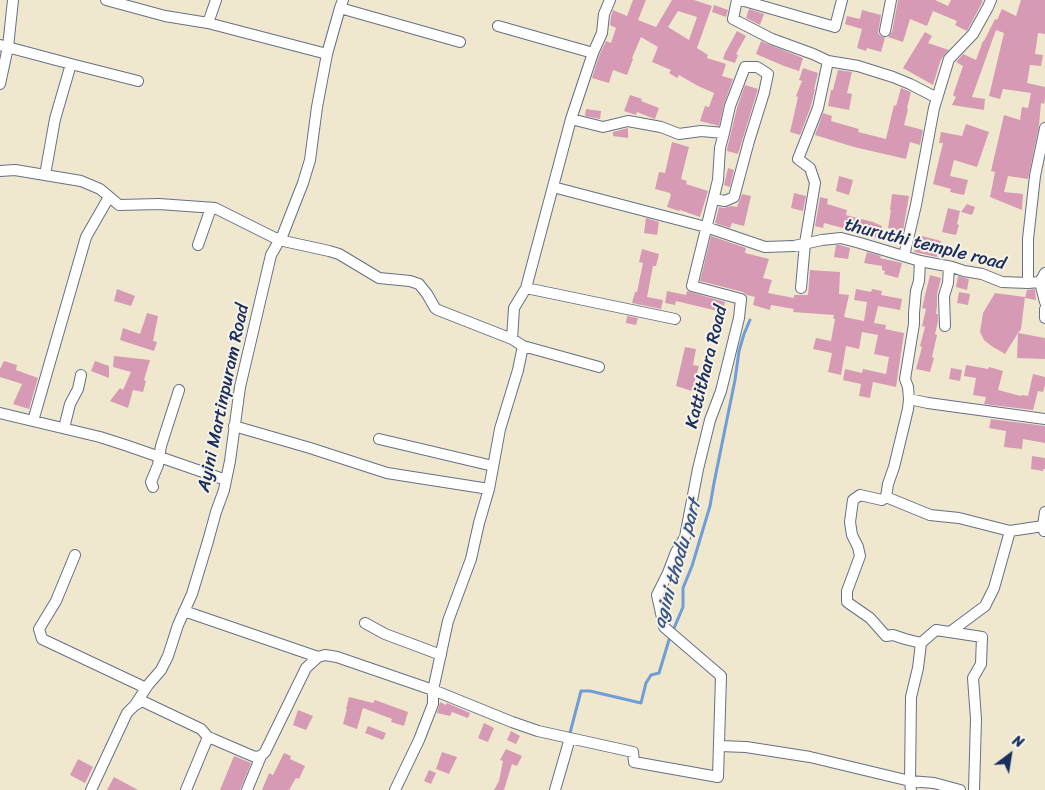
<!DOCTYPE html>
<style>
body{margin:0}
#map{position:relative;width:1045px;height:790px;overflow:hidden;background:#efe8cf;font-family:Sriracha,sans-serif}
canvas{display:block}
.north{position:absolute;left:985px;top:730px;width:50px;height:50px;-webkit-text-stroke:4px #f7f3e8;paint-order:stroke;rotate:31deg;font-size:14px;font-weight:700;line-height:20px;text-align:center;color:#1b2f5e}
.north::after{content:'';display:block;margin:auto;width:18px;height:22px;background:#1b2f5e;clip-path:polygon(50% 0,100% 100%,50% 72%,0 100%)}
</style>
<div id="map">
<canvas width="1045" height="790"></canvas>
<div class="north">N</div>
</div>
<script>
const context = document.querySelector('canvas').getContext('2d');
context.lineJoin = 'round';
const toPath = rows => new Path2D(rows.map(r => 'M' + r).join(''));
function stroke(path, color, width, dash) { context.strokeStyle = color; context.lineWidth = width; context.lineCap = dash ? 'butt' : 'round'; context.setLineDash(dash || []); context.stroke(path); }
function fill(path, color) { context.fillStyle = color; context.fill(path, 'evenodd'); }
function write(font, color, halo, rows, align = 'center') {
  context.font = font + ' Sriracha,sans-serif'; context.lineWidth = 4; context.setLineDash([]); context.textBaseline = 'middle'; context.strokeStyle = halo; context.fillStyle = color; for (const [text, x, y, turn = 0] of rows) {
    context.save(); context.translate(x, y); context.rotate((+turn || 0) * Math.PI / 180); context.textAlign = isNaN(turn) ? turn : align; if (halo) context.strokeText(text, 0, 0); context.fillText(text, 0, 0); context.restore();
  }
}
const stream = toPath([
 [570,733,581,691,590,691,641,703,646,683,651,675,659,673,669,640,683,607,683,588,692,566,710,506,714,483,735,380,739,351,744,334,750,320]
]);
const building = toPath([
 [633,0,646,0,638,20,656,27,672,0,694,0,712,6,697,48,708,55,707,58,726,64,722,76,733,79,724,104,719,126,700,121,705,106,709,107,714,93,698,86,679,75,677,78,669,73,671,70,652,62,658,47,641,37,632,58,633,59,627,75,613,70,609,83,592,78,599,56,606,41,611,43,616,28,610,25,611,16,613,10,627,16],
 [678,11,697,17,689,40,668,27],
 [898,0,935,0,948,6,951,0,981,0,983,1,967,31,955,25,957,21,933,11,927,26,910,19,903,42,888,37,892,32],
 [1021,0,1045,0,1045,34,1038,33,1035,54,1043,55,1041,66,1030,65,1027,83,1045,87,1045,97,1044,104,1041,103,1039,125,1028,179,1008,176,1004,192,1023,194,1022,210,990,197,995,172,991,171,1004,115,1020,120,1022,107,1028,108,1031,93,1003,89,1000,99,989,96,1004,33,996,30,972,97,985,99,984,110,952,105,956,97,953,95,963,66,956,62,963,54,976,60,983,41,984,41,995,19,997,20,1002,9,1016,16],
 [714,5,728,10,726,17,712,12],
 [749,9,764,14,760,25,746,18],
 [862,10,881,15,878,33,881,36,885,38,881,52,867,48,866,51,857,48,862,29,845,24,847,16,860,19],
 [737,31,746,36,736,54,738,55,735,63,723,59,725,53],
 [925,32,932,36,928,43,949,50,944,55,940,62,933,85,903,68],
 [761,41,770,45,803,58,799,71,784,66,756,54],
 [803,68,818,73,814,89,815,89,811,106,800,135,790,132,798,97,796,96,802,81,799,80],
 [838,70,852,72,847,93,852,94,849,110,828,106,831,90,833,90],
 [745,85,758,89,738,154,727,151,727,149,737,108],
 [901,88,911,92,907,108,908,109,904,125,923,130,920,145,910,142,906,159,854,147,815,135,823,113,832,116,831,121,859,129,858,132,886,139,894,105,896,106],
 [630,95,642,99,641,101,659,108,655,119,637,112,636,115,624,111],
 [586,109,601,111,600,119,585,116],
 [966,124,989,132,977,167,954,160,950,176,968,180,964,195,950,192,951,189,933,184,943,143,939,143,941,132,962,136],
 [628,128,628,138,613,136,613,132],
 [672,142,689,147,681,179,687,181,686,184,708,191,700,217,680,210,679,211,667,207,671,195,670,194,670,193,655,189,659,172,665,173],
 [728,168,734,170,730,187,724,185],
 [839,176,853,180,849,195,836,191],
 [794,193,806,196,803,211,791,208],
 [742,194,751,196,744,226,732,223,730,228,715,223,719,207,724,208,731,206,737,207],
 [892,194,909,196,903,231,888,228,891,210,890,210],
 [820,197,828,199,827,204,847,210,846,215,873,222,882,226,877,238,864,232,864,235,850,232,850,230,824,223,823,228,815,226],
 [967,204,975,207,972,215,961,212],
 [948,208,960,211,957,224,959,225,956,235,942,232],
 [646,218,659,222,657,235,644,233],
 [918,235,941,241,937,257,914,252],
 [711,236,746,248,745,253,769,259,763,278,772,280,768,293,794,298,794,295,808,295,810,270,840,272,839,294,849,295,844,317,864,321,867,302,854,300,856,289,871,292,872,289,882,291,881,295,902,299,900,310,878,306,874,323,886,325,885,329,904,333,896,387,873,382,870,398,859,396,861,384,843,380,845,369,862,373,863,369,886,374,889,357,874,354,878,335,862,332,859,349,846,346,841,375,828,372,832,353,813,349,816,338,831,341,835,319,833,318,834,315,793,312,794,309,771,305,770,310,753,305,755,297,747,295,743,292,700,281],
 [836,245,840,245,850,248,848,259,834,257],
 [642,249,659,254,656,266,653,266,647,297,663,300,661,309,632,303,635,292,637,292,643,263,639,262],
 [867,252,881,256,880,258,902,263,898,278,884,274,885,271,882,270,882,266,864,263],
 [930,275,941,278,937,294,937,306,936,314,938,314,938,321,935,334,937,335,932,357,934,358,930,372,916,369,922,347,920,346,925,327,922,326,926,309,922,308],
 [958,276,969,279,967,290,956,287],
 [117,289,135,296,131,306,114,301],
 [1035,289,1036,300,1025,298,1027,290],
 [667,291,686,295,687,291,725,302,722,312,676,301,675,305,665,303],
 [959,292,970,294,968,305,957,303],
 [995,293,1025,297,1021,329,1018,333,1045,338,1045,359,1017,358,1018,333,1005,354,990,345,984,340,980,332,983,313],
 [147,313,158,316,153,341,157,342,154,351,120,340,123,328,140,334],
 [627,316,638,318,636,325,626,323],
 [685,347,696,349,693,365,699,366,692,391,676,386],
 [114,356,150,360,144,380,146,381,143,392,133,390,128,408,110,401,120,388,123,390,131,372,113,367],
 [4,361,17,365,16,370,38,378,29,409,13,404,22,384,0,377,0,369],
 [95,361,109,366,109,378,91,371],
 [966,365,988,369,989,367,1003,371,998,390,1021,396,1022,395,1028,396,1033,374,1045,377,1045,385,1043,392,1038,391,1033,410,984,404,986,397,973,395,976,378,964,376],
 [951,368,962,370,960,381,949,379],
 [991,419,1045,426,1045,443,1023,439,1022,449,1004,447,1006,431,989,428],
 [1032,456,1045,458,1045,469,1043,469,1043,471,1031,469],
 [349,697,373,703,375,700,408,712,404,726,391,722,392,719,363,708,357,729,343,724,347,709,346,709],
 [440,702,446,705,447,703,470,713,468,718,452,712,450,716,437,713],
 [298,710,313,716,306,730,293,725],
 [484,723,494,728,488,742,478,738],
 [368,726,386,733,383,740,365,733],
 [511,731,520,736,516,744,507,740],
 [506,749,522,756,517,766,512,764,504,790,494,790,499,781,503,761,500,760],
 [442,752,457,757,449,774,436,769],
 [284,753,291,756,290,759,305,766,299,779,296,778,289,790,262,790,269,773,273,775],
 [234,756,251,763,240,790,220,790],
 [78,759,93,767,85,783,70,775],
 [429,770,436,773,431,784,424,781],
 [114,777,138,790,107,790]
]);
const minor = toPath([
 [106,0,165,16,208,23,327,54],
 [737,0,733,19,772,39,813,54,828,61,858,66,893,77,910,84,937,98],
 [741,0,835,27,842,0],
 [340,8,460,42],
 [208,23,216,0],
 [498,26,593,53],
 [885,31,891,0],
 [0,45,71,64,55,119,45,175],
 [71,64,138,81],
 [0,84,8,47,13,0],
 [0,171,15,170,81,181,100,189,119,205,159,204,215,208,279,240,329,251,339,254,379,278,410,281,419,284,427,294,435,308,438,310,512,339],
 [553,187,706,227,765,247,794,246,822,240,841,238,860,243,920,261,952,267,964,271,982,274,1002,282,1028,283,1040,282,1045,273],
 [714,199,725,201,734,197,749,141,764,93,768,74,757,67,745,67,730,106,724,133],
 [198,245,211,208],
 [904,256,916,205,934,108,949,59,973,34,988,7,991,0],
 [920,261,919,281,916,291,914,313,914,324,905,379,908,387,909,399,908,409,894,467,888,484,886,497,882,500,860,495,853,500,850,522,852,535,858,547,860,556,847,591,847,602,870,618,886,636,893,635,905,639,921,643],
 [1040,282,1045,302],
 [1028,283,1028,239,1035,176,1045,128],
 [526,288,675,319],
 [801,288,805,243,815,183,810,168,798,159,818,108,828,61],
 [1045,309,1045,318],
 [945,326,944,296,948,283,949,267],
 [523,346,599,367],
 [909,399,928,403,1045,419],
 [0,413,100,437,125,445,226,480],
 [33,421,86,237,109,197],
 [234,426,310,448,387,473,489,489],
 [64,428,70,404,78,389,81,375],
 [379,439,493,466],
 [153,487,151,482,158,465,161,446,179,390],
 [886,497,930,515,959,518,1010,531,1043,526],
 [1044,531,1043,526,1045,512],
 [75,555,56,601,39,629,42,639,146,688],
 [184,611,318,657],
 [365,623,385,634,441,655],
 [950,632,985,606,994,588,1010,531],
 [135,705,148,685,161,670,168,656,178,625,192,594,208,541,216,512,224,490,230,461,240,387,271,255,283,234,303,183,310,160,317,107,327,54,340,8,343,0],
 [719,746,746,747,810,757,910,781,934,783,960,790],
 [91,790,127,713,134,706,142,701,201,729,208,737,213,739,255,757,261,756,265,752,306,668,318,657,325,655,337,657,433,690,512,722,538,731,633,752,634,762,718,777,721,676,664,627,657,595,668,573,676,552,685,537,698,469,710,420,721,391,739,318,741,299,692,286,718,180,720,148,724,133,701,131,679,134,661,127,628,121,603,127,571,119,593,53,602,33,604,14,610,0],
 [186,790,208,737],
 [247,790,261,756],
 [395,790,419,740,433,704,433,690,448,621,471,559,479,523,489,489,500,429,518,370,523,346,512,339,514,308,526,288,571,119],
 [555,790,570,738],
 [911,790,910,781,911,697,918,668,921,643,936,630,982,637,981,664,973,678,976,719,974,790]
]);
const streetNames = [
 ["thuruthi temple road",925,245,14],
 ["Kattithara Road",707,367,-76],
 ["Ayini Martinpuram Road",224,398,-78]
];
const waterNames = [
 ["agini thodu part",678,564,-74]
];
stroke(stream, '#6f9dd7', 3);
fill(building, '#d79ab4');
stroke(minor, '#657086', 12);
stroke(minor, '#fff', 10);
write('18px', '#1b2f5e', '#f7f3e8', streetNames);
write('italic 19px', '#385688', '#f7f3e8', waterNames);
</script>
